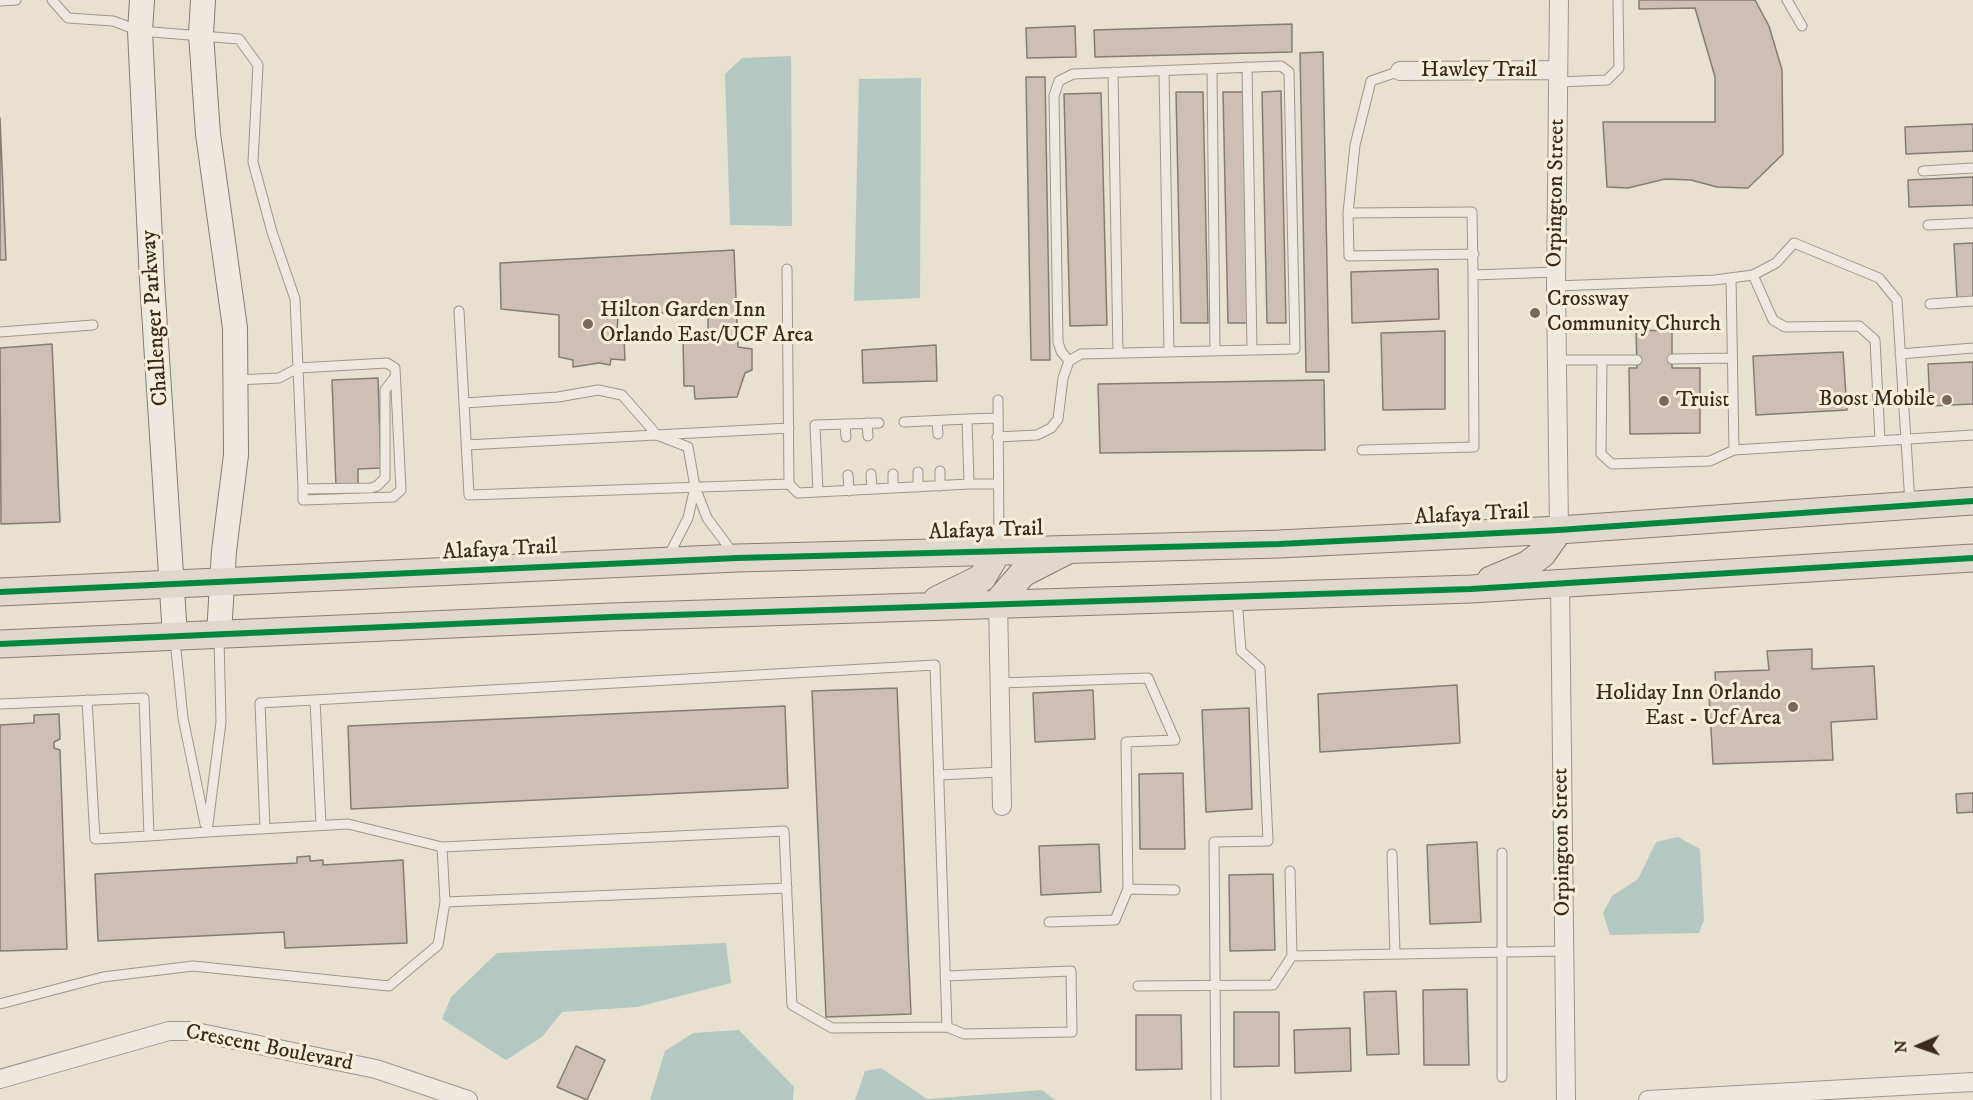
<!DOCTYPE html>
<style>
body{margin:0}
#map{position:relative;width:1973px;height:1100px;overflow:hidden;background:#e8e1d0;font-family:"IM FELL DW Pica",serif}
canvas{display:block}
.north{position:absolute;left:1889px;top:1016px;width:60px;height:60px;-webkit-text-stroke:4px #f7eeda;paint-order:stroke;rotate:268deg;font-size:16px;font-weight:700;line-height:24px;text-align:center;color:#39291e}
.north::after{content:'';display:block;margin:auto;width:21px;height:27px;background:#39291e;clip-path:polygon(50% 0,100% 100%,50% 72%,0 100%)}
</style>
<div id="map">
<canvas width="1973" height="1100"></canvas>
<div class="north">N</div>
</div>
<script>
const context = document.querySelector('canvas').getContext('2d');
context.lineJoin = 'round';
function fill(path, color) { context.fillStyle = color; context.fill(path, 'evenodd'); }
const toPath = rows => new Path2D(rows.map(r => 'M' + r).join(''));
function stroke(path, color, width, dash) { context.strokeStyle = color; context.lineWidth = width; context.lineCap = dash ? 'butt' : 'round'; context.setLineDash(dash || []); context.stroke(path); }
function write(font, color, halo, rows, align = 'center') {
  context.font = font + ' "IM FELL DW Pica",serif'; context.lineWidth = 6; context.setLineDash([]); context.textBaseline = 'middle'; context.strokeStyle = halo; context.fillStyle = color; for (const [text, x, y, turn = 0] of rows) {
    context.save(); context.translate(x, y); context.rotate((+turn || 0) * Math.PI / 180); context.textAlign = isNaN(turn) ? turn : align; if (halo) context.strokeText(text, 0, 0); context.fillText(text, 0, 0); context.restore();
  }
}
const water = toPath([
 [791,56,792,226,730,225,725,74,742,58],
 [921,78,920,298,854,301,859,79],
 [1678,837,1700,849,1704,920,1699,933,1610,935,1603,913,1612,896,1638,879,1656,842],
 [726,943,731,983,637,1007,562,1012,542,1037,506,1060,442,1019,451,997,497,953],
 [739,1030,794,1087,793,1100,650,1100,665,1051,693,1033],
 [881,1068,927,1099,1042,1090,1055,1100,855,1100,865,1071]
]);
const building = toPath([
 [1639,0,1755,0,1769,26,1782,70,1783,154,1748,188,1717,187,1691,180,1665,179,1628,188,1607,187,1603,122,1715,122,1715,77,1695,8,1639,9,1639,0],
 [1292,24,1292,52,1095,57,1094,30,1292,24],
 [1075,26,1076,57,1027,58,1026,28,1075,26],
 [1323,52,1329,372,1306,372,1300,53,1323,52],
 [1026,77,1045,77,1050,360,1031,360,1026,77],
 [1281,91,1286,323,1267,323,1262,92,1281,91],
 [1176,92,1203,92,1208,323,1181,323,1176,92],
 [1223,92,1243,92,1248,323,1228,323,1223,92],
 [1101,93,1107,325,1070,326,1064,94,1101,93],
 [0,118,6,260,0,260,0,118],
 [1973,124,1973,151,1906,154,1905,127,1973,124],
 [1973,177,1973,205,1909,207,1908,180,1973,177],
 [1973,243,1973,297,1957,298,1954,244,1973,243],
 [734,250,738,347,752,349,752,370,745,373,737,397,695,399,694,386,684,386,683,338,708,336,708,311,618,315,617,333,624,337,625,360,611,359,610,365,599,363,573,367,573,360,559,357,559,315,501,309,500,263,734,250],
 [1438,269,1439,319,1352,323,1351,272,1438,269],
 [1636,330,1672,331,1672,368,1700,368,1700,433,1630,434,1629,368,1637,368,1636,330],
 [1445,331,1445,409,1383,410,1381,333,1445,331],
 [52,344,60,522,1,524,0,348,52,344],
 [936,345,937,381,863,383,862,350,936,345],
 [1843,352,1847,410,1756,415,1753,356,1843,352],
 [1973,362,1973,404,1930,406,1928,364,1973,362],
 [378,378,381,468,358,469,358,488,336,488,332,380,378,378],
 [1324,380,1325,450,1100,453,1098,384,1324,380],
 [1812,649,1812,669,1874,666,1877,719,1831,722,1833,760,1713,764,1709,695,1716,694,1715,672,1769,670,1767,651,1812,649],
 [1457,685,1460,743,1320,752,1318,694,1457,685],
 [897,688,911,1014,826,1017,812,691,897,688],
 [1093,690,1095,739,1035,742,1033,693,1093,690],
 [785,706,788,788,351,809,348,726,785,706],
 [1249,708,1252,809,1206,812,1202,710,1249,708],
 [59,714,60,739,54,742,54,748,60,750,67,949,0,951,0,725,34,723,34,715,59,714],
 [1183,773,1185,849,1140,849,1139,774,1183,773],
 [1973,793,1973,812,1957,813,1956,794,1973,793],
 [1477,842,1481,922,1430,924,1427,845,1477,842],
 [1099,844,1101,892,1041,895,1039,846,1099,844],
 [310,856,310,861,323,860,323,865,403,860,407,943,285,948,284,932,98,941,95,874,297,863,297,857,310,856],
 [1273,874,1275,950,1230,951,1229,875,1273,874],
 [1467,989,1469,1065,1424,1065,1423,990,1467,989],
 [1396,991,1399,1054,1367,1055,1364,992,1396,991],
 [1234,1012,1279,1012,1279,1066,1234,1067,1234,1012],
 [1136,1015,1181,1015,1182,1069,1136,1070,1136,1015],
 [1350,1028,1351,1071,1295,1073,1294,1030,1350,1028],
 [576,1046,605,1060,587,1100,557,1087,576,1046]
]);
const lane = toPath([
 [52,0,68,18,113,21,140,31,239,39,258,65,253,162,272,232,295,299,298,368,303,489,303,500,393,497,401,490,395,368,387,363,298,368,279,378,236,380],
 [1787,0,1802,26],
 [0,1,16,0],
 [1247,67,1252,349],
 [1212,69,1215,350],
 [1164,71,1169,352],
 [1400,71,1371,81,1355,145,1348,213,1349,256,1474,254],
 [1113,72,1118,353],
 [1558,82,1607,80,1619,68,1618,0],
 [1923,171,1973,168],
 [1348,213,1472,212,1473,275,1556,272],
 [1928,225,1973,223],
 [1753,275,1773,320,1785,327,1859,326,1875,340,1880,440],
 [1731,278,1734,450],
 [1556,286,1715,280,1753,275,1776,263,1794,243,1879,278,1897,300,1910,503],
 [1930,304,1973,301],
 [459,311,469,495,789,484,787,269],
 [0,332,93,325],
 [1900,354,1973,348],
 [1672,359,1732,358],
 [1557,360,1602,360,1601,454,1612,464,1710,461,1734,450,1973,435],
 [1602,360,1637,360],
 [998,400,999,547],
 [464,403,558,397,598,390,622,395,657,435,688,447,695,487,707,518,733,553],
 [997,418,967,419,969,484,998,484],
 [937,421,938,434],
 [904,422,967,419],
 [867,423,868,436],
 [845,424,846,437],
 [997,437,1037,435,1051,428,1058,419,1063,378,1069,361,1081,354,1295,349,1289,72,1281,66,1073,74,1059,81,1054,96,1058,342,1061,351,1069,361],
 [466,445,789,428],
 [1362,450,1474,447,1473,275],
 [940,471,940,486],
 [918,472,918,487],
 [871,474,872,489],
 [893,474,893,488],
 [848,475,849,491],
 [789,484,798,493,969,484],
 [303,489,371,488,377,486,385,478,385,390,395,377],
 [818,492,815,425,879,423],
 [668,557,688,518,695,487],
 [175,640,183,718,205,824],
 [1000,683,1148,678,1175,740,1126,742,1128,889,1175,890],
 [87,700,95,839,149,836],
 [315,700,321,825],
 [0,704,144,698,149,836,207,832,348,824,442,847,784,831,792,1005,832,1028,947,1027,935,665,260,703,265,829],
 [939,775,1001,772],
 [207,832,221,722,219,638],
 [442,847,445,902,787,888],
 [1502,853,1502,1077],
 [1392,854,1395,954],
 [1049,922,1115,920,1128,889],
 [1292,956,1564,951],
 [945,976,1071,971,1072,1032,964,1034,947,1027],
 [1138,986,1273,985,1292,956,1290,871],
 [0,1004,103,977,193,966,389,986,438,945,445,902],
 [1216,1100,1214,842,1268,841,1260,668,1241,651,1237,598]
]);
const street = toPath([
 [1400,71,1558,70],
 [1559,530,1556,286,1559,0],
 [1560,583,1566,1100],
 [998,602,1002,806],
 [0,1079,169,1031,191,1031,376,1069,468,1100],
 [1648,1100,1973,1082]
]);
const secondary = toPath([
 [142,0,140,31,152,281,175,636],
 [203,0,201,34,208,134,235,328,236,455,224,551,219,634]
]);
const primary = toPath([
 [1491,580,1527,565,1542,554,1559,530],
 [0,592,737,558,1279,544,1559,530,1973,501],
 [937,600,982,578,999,549],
 [998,602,1023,573,1066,551],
 [0,644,611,617,1471,589,1973,558]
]);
const cycleway = toPath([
 [0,592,737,558,1279,544,1559,530,1973,501],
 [0,644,611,617,1471,589,1973,558]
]);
const markers = [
 [1535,313,6,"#76695c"],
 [588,324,6,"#76695c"],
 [1947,400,6,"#76695c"],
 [1664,401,6,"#76695c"],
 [1793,707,6,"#76695c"]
];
const streetNames = [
 ["Hawley Trail",1479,71],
 ["Orpington Street",1557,193,-89],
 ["Challenger Parkway",156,318,-94],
 ["Alafaya Trail",1472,516,-3],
 ["Alafaya Trail",986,532,-2],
 ["Alafaya Trail",500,551,-3],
 ["Orpington Street",1563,842,-91],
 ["Crescent Boulevard",269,1049,11]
];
const poiNames = [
 ["Crossway",1547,300],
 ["Community Church",1547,325],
 ["Hilton Garden Inn",600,311],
 ["Orlando East/UCF Area",600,336],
 ["Boost Mobile",1935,400,"right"],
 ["Truist",1676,401],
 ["Holiday Inn Orlando",1781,694,"right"],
 ["East - Ucf Area",1781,719,"right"]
];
fill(water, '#b3c8c1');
fill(building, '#cebeb4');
stroke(building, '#837d73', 1.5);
stroke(lane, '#9c968b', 11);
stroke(street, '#9c968b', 20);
stroke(secondary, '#837d73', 26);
stroke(primary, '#837d73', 29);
stroke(lane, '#ede9e0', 9);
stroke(street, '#ede9e0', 18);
stroke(secondary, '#ede9e0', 24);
stroke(primary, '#e0d8cb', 27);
stroke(cycleway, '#00873e', 6);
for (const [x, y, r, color] of markers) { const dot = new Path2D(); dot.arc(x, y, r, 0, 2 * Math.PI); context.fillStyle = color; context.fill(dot); stroke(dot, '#f7eeda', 2); }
write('22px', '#39291e', '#f7eeda', streetNames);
write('22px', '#39291e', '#f7eeda', poiNames, 'left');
</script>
